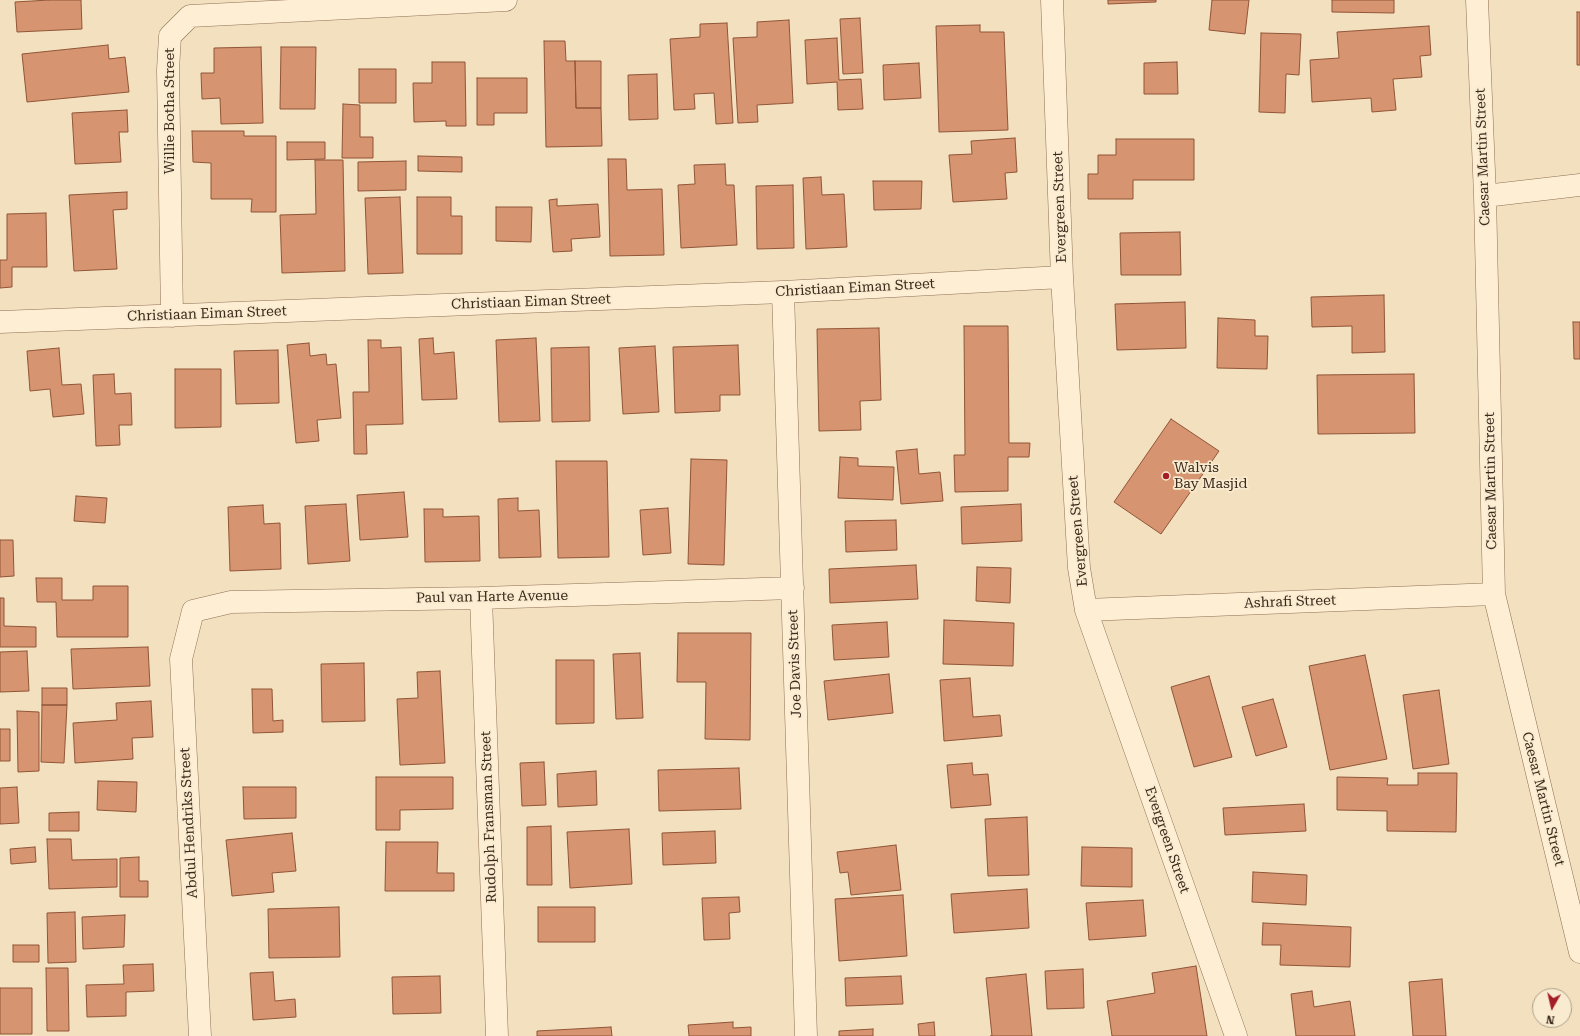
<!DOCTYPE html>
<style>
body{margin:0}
#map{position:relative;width:1580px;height:1036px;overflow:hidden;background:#f3e0bf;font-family:"Roboto Serif",serif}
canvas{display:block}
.north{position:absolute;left:1532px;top:988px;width:40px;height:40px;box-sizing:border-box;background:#f9ebd0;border:1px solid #ad9d88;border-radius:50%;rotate:188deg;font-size:11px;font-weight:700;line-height:16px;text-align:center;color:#3c291b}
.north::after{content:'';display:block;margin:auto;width:14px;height:18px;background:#a41e27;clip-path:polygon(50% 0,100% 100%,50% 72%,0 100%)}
</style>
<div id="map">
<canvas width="1580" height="1036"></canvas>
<div class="north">N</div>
</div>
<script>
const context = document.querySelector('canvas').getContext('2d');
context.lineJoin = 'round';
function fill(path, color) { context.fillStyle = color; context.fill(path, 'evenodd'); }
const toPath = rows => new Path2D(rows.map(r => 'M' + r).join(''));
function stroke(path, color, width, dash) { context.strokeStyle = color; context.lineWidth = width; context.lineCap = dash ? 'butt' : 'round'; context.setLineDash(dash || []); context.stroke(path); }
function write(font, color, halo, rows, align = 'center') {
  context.font = font + ' "Roboto Serif",serif'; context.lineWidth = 3.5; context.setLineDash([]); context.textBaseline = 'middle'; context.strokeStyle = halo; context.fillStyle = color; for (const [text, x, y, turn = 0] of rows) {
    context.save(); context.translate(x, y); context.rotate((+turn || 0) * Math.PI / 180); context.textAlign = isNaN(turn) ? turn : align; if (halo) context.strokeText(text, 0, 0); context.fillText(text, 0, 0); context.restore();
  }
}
const building = toPath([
 [49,0,81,0,82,29,17,32,15,2,49,0],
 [1108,0,1156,0,1156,2,1108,4,1108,0],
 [1212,0,1249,0,1245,34,1209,30,1212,0],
 [1332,0,1394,0,1394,13,1332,12,1332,0],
 [1577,12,1580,12,1580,65,1577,65,1577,12],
 [860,18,863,73,843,74,840,19,860,18],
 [789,20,793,103,757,105,758,122,738,123,733,38,757,37,757,22,789,20],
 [727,23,733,123,716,124,714,93,694,94,695,109,674,110,670,39,700,37,700,24,727,23],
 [980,25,980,32,1004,32,1008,130,939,132,936,26,980,25],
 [1429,26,1431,55,1420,56,1422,77,1393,79,1396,110,1372,112,1371,98,1312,102,1310,60,1339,58,1337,32,1429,26],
 [1261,33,1301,34,1299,75,1286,74,1285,113,1259,112,1261,33],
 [837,38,839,80,861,79,863,109,838,110,837,82,807,84,805,40,837,38],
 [544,41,565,41,566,61,575,61,576,108,601,108,602,146,546,147,544,41],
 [108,45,109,59,125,57,129,92,27,102,22,54,108,45],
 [261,47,263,123,221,124,220,98,202,99,201,73,214,73,214,48,261,47],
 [281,47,316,47,315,109,280,109,281,47],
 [575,61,601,61,601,108,576,108,575,61],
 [432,62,465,62,466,126,446,126,446,121,414,122,413,83,432,83,432,62],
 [1177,62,1178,94,1144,94,1144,63,1177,62],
 [919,63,921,98,884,100,883,65,919,63],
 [359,69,396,69,396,103,359,103,359,69],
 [657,74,658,119,629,120,628,75,657,74],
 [477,78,527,78,527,113,494,113,494,125,477,125,477,78],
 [343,104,360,105,360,137,373,137,373,158,342,158,343,104],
 [127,110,128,132,119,132,121,162,75,164,72,113,127,110],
 [192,131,244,131,244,136,276,136,276,212,251,212,252,199,211,199,211,163,193,162,192,131],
 [1015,138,1017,172,1005,173,1007,199,953,202,949,155,972,154,971,141,1015,138],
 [1116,139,1194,139,1194,180,1133,180,1133,199,1088,199,1088,174,1098,174,1098,155,1116,155,1116,139],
 [287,142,325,142,325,159,287,160,287,142],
 [418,156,462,157,462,172,418,171,418,156],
 [608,159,626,159,627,190,662,189,664,255,610,256,608,159],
 [315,160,343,160,345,271,282,273,280,215,316,214,315,160],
 [406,161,406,190,358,191,358,162,406,161],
 [725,164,726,185,734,185,737,245,681,248,678,185,695,184,694,165,725,164],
 [821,177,822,195,844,194,847,247,806,249,803,178,821,177],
 [873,181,922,181,921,209,874,210,873,181],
 [793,185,794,248,757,249,756,186,793,185],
 [127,192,127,209,113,210,117,269,74,271,69,195,127,192],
 [400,197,403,273,368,274,365,198,400,197],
 [417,197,451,197,451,216,462,216,462,254,417,254,417,197],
 [557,199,557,206,598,204,600,237,571,239,572,251,553,252,549,200,557,199],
 [496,207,532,207,531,242,496,241,496,207],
 [46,213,47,267,12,267,12,287,0,288,0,260,7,260,7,214,46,213],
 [1180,232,1181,275,1121,275,1120,233,1180,232],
 [1384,295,1385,352,1352,353,1352,326,1312,327,1311,297,1384,295],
 [1185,302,1186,348,1117,350,1115,304,1185,302],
 [1218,318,1255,320,1255,336,1268,336,1267,369,1217,368,1218,318],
 [1573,322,1580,322,1580,359,1574,359,1573,322],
 [964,326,1008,326,1009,443,1030,443,1029,457,1008,457,1008,491,955,492,954,455,965,455,964,326],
 [879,328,881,400,860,401,861,430,819,431,817,329,879,328],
 [433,338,434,354,454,352,457,399,422,400,419,339,433,338],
 [536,338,540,421,499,422,496,340,536,338],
 [368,340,381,340,381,348,401,347,403,424,366,425,367,454,354,454,353,392,369,392,368,340],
 [309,343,310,356,326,354,327,365,336,364,341,418,317,420,319,441,296,443,287,345,309,343],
 [738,345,740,395,720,395,720,411,675,413,673,347,738,345],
 [655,346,659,412,623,414,619,348,655,346],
 [589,347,590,421,552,422,551,348,589,347],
 [59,348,62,385,81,384,84,414,53,417,50,389,30,391,27,351,59,348],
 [278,350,279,403,236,404,234,351,278,350],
 [175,369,221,369,221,427,175,428,175,369],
 [114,374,115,394,131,393,132,425,119,425,120,445,96,446,93,375,114,374],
 [1414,374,1415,433,1318,434,1317,375,1414,374],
 [1171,419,1219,451,1161,534,1114,502,1171,419],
 [917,449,919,474,940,472,943,501,901,504,896,451,917,449],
 [840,457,858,458,858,466,894,467,893,500,838,498,840,457],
 [691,459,727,460,724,565,688,564,691,459],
 [556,461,607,461,609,557,558,558,556,461],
 [404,492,408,537,360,540,357,495,404,492],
 [76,496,107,498,105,523,74,521,76,496],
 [518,498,518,511,539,510,541,557,499,558,498,499,518,498],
 [346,504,350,561,308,564,305,506,346,504],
 [1021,504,1022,541,962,544,961,507,1021,504],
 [263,505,264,524,280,523,281,569,230,571,228,507,263,505],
 [668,508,671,553,643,555,640,510,668,508],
 [424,509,443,509,443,517,479,516,480,561,425,562,424,509],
 [896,520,897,550,846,552,845,521,896,520],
 [0,540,13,540,14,576,0,577,0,540],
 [916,565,918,599,830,603,829,569,916,565],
 [977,567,1011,568,1010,603,976,601,977,567],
 [36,578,62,578,62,600,93,600,93,586,128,586,128,637,57,637,56,602,37,602,36,578],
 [0,598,4,598,4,626,36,627,36,647,0,647,0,598],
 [944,620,1014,623,1013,666,943,664,944,620],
 [887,622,889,657,834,660,832,625,887,622],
 [678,633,751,633,750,740,705,739,706,682,677,682,678,633],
 [148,647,150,686,73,689,71,649,148,647],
 [27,651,29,691,0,692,0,652,27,651],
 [640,653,643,718,616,719,613,654,640,653],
 [1365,655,1387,759,1330,770,1309,666,1365,655],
 [556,660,594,660,594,723,556,724,556,660],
 [364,663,365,721,322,722,321,664,364,663],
 [440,671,445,763,400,765,397,699,418,698,417,672,440,671],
 [889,674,893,713,828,720,824,681,889,674],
 [1209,676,1232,757,1194,767,1171,687,1209,676],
 [970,678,973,717,1000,715,1002,736,944,741,940,680,970,678],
 [42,688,67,688,67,705,42,705,42,688],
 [252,689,272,689,273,721,283,720,283,732,253,733,252,689],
 [1439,690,1449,764,1413,769,1403,695,1439,690],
 [1273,699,1287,747,1256,756,1242,707,1273,699],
 [151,701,153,737,132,738,133,759,75,763,73,723,117,720,116,703,151,701],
 [42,705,67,705,64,763,41,762,42,705],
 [17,711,39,712,39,771,18,772,17,711],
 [0,729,10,729,10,761,0,761,0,729],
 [544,762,546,805,522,806,520,763,544,762],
 [972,763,973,775,988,774,991,805,951,808,947,765,972,763],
 [739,768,741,809,659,811,658,770,739,768],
 [596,771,597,805,558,807,557,774,596,771],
 [1418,773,1457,773,1456,832,1387,831,1387,811,1337,810,1337,777,1388,778,1387,785,1418,785,1418,773],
 [376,777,453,777,453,809,400,810,400,830,376,830,376,777],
 [98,781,137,782,136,812,97,810,98,781],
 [17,787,19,823,0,824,0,788,17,787],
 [243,787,296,787,296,818,244,819,243,787],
 [1304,804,1306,831,1225,835,1223,808,1304,804],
 [79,812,79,831,49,831,49,813,79,812],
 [1027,817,1029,875,988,876,985,819,1027,817],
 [551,826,552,885,527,885,527,827,551,826],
 [629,829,632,884,570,888,567,832,629,829],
 [715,831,716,863,663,865,662,833,715,831],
 [292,833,296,871,272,873,274,892,232,896,226,840,292,833],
 [47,839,71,839,72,860,117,859,117,887,49,889,47,839],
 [386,842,438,842,437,873,454,873,454,891,385,891,386,842],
 [896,845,901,890,851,895,848,872,840,873,837,852,896,845],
 [35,847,36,862,11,864,10,849,35,847],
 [1082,847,1132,848,1132,887,1081,886,1082,847],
 [139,857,139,881,148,881,148,897,120,897,120,858,139,857],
 [1253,872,1307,875,1306,905,1252,902,1253,872],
 [1027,889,1029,928,954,933,951,894,1027,889],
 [903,895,907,956,839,961,835,899,903,895],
 [739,897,740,912,729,913,730,939,704,940,702,898,739,897],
 [1143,900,1146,936,1089,940,1086,903,1143,900],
 [339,907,340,957,269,958,268,909,339,907],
 [538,907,595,907,595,942,538,942,538,907],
 [75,912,76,962,48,963,47,913,75,912],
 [125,915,124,947,83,949,82,917,125,915],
 [1263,923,1351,927,1350,967,1280,965,1281,945,1262,945,1263,923],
 [13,945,39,945,39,962,13,962,13,945],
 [153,964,154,991,126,992,126,1016,87,1017,86,985,124,984,123,965,153,964],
 [1196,966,1207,1036,1112,1036,1107,1001,1155,993,1152,973,1196,966],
 [46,968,68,968,69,1031,47,1031,46,968],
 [1083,969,1084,1008,1047,1009,1045,971,1083,969],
 [273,972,275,1001,295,999,296,1017,253,1020,250,973,273,972],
 [1026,974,1032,1036,990,1036,992,1036,986,978,1026,974],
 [440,976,441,1013,393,1014,392,977,440,976],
 [901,976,903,1004,846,1006,845,978,901,976],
 [1442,979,1446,1036,1413,1036,1409,982,1442,979],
 [0,988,32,988,32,1034,0,1034,0,988],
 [1312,991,1314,1007,1350,1001,1355,1036,1296,1036,1291,994,1312,991],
 [733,1022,733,1028,751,1027,751,1036,689,1036,688,1025,733,1022],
 [934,1022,935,1036,919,1036,918,1024,934,1022],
 [611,1027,612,1036,537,1036,537,1031,611,1027],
 [873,1029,873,1036,839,1036,839,1031,873,1029]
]);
const minor = toPath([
 [1052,0,1062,277,1079,568,1086,610,1236,1036],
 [1477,0,1485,196,1494,594,1580,952],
 [1485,196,1580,185],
 [783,292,806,1036],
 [172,316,168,70,170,36,190,16,506,0],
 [0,322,783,292,1062,277],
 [481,598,497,1036],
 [1086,610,1494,594],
 [200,1036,181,659,193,611,231,602,481,598,793,588]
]);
const markers = [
 [1166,476,4,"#a41e27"]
];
const streetNames = [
 ["Willie Botha Street",170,111,-90],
 ["Caesar Martin Street",1483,157,-92],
 ["Evergreen Street",1060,207,-92],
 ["Christiaan Eiman Street",855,288,-3],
 ["Christiaan Eiman Street",531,302,-2],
 ["Christiaan Eiman Street",207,314,-2],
 ["Caesar Martin Street",1491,481,-91],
 ["Evergreen Street",1078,531,-95],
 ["Paul van Harte Avenue",492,597,-1],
 ["Ashrafi Street",1290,602,-2],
 ["Joe Davis Street",795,664,-92],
 ["Caesar Martin Street",1543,799,76],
 ["Rudolph Fransman Street",489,817,-92],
 ["Abdul Hendriks Street",189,823,-93],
 ["Evergreen Street",1167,840,71]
];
const poiNames = [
 ["Walvis",1174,468],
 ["Bay Masjid",1174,484]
];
fill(building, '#d69470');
stroke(building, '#905538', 1);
stroke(minor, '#8e7055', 23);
stroke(minor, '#fdeed4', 22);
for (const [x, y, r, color] of markers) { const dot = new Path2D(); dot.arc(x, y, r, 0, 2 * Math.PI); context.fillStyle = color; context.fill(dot); stroke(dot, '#f9ebd0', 1.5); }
write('14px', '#3c291b', '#f9ebd0', streetNames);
write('14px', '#3c291b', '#f9ebd0', poiNames, 'left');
</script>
